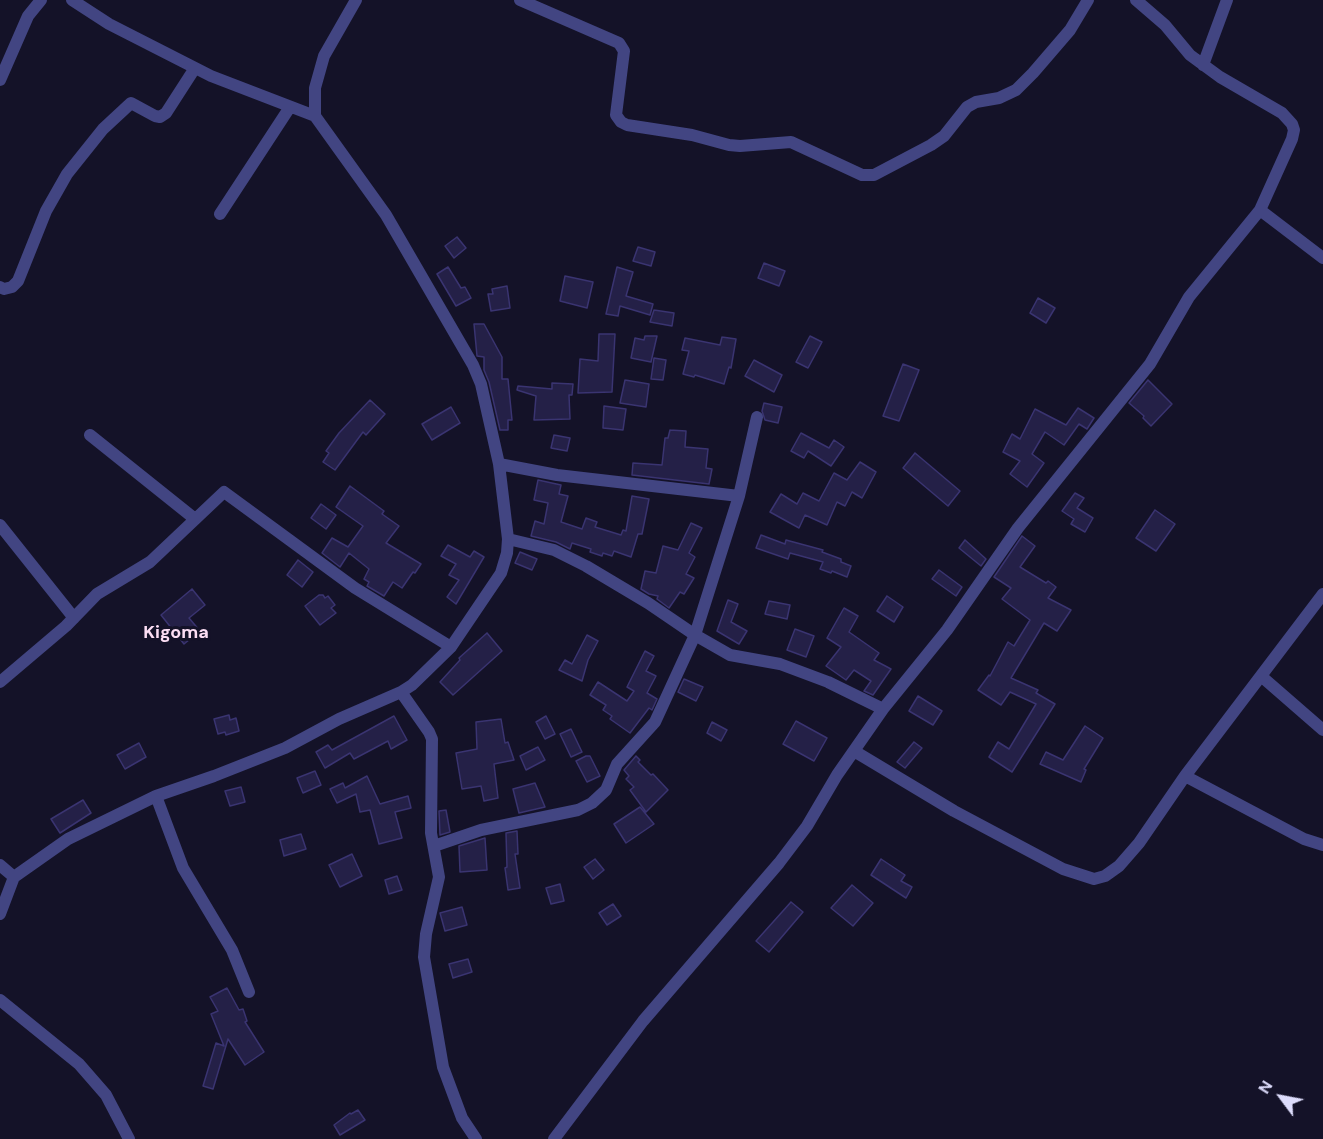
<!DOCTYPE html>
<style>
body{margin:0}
#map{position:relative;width:1323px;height:1139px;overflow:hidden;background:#141228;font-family:"DM Sans",sans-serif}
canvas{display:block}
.north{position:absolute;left:1251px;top:1067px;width:60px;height:60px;-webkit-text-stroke:4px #141228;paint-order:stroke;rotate:302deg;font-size:16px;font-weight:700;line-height:24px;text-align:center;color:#dddcfc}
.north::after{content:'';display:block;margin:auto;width:21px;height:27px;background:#dddcfc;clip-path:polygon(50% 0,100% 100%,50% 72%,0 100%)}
</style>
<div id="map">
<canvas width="1323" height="1139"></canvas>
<div class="north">N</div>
</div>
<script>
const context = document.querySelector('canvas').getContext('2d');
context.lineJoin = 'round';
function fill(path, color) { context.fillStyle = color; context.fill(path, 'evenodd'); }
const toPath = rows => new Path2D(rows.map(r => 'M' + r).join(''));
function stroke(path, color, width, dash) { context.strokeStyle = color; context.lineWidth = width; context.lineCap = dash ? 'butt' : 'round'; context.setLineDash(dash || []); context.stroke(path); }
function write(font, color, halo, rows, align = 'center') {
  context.font = font + ' "DM Sans",sans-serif'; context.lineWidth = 6; context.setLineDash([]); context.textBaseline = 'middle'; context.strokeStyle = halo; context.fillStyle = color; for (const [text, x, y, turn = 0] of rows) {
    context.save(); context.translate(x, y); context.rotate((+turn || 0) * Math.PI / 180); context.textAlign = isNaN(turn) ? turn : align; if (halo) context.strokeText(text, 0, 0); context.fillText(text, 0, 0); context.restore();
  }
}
const building = toPath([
 [457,237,466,248,454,258,445,246,457,237],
 [638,247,655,252,651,266,633,261,638,247],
 [764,263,785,271,779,286,758,278,764,263],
 [448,267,461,288,465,287,471,298,456,306,437,274,448,267],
 [617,267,633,272,626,296,653,304,650,315,620,306,618,316,606,314,617,267],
 [565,276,593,282,587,308,560,301,565,276],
 [507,286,510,308,491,311,488,294,493,294,492,289,507,286],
 [1038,298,1055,308,1046,323,1030,313,1038,298],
 [654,310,674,313,672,326,650,322,654,310],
 [474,324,484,324,502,357,502,379,508,379,512,420,508,420,508,430,500,430,489,382,484,370,484,357,477,356,474,324],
 [599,334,615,334,612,392,578,393,580,359,598,361,599,334],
 [645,336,657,336,651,362,631,358,635,338,644,340,645,336],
 [810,336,822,342,808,368,796,362,810,336],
 [722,337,736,339,731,368,729,367,724,384,695,375,694,377,683,374,689,351,682,350,685,338,720,345,722,337],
 [654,358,666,360,663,380,651,379,654,358],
 [754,360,782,375,774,392,745,376,754,360],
 [903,364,919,370,899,421,883,416,903,364],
 [625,380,649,384,646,407,620,403,625,380],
 [1148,380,1172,404,1151,426,1143,418,1144,416,1129,403,1148,380],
 [552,383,573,384,572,395,569,395,570,419,534,420,536,396,517,390,518,386,552,389,552,383],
 [370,400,385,414,366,435,363,432,335,470,323,462,329,453,326,451,339,433,370,400],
 [764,403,782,407,778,423,765,420,762,411,764,403],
 [604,406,626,409,623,430,603,428,604,406],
 [451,407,460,423,432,440,422,424,451,407],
 [1078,408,1094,418,1087,429,1079,424,1064,445,1045,432,1032,454,1044,463,1027,487,1010,474,1020,461,1003,452,1012,434,1020,439,1035,409,1066,425,1078,408],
 [670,430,686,431,685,447,708,449,706,468,712,469,709,484,632,475,633,463,662,465,665,438,668,438,670,430],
 [801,433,829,448,834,440,844,447,831,466,808,451,804,458,791,451,801,433],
 [554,435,570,438,567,451,551,448,554,435],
 [915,453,960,491,948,506,903,468,915,453],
 [860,462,876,472,862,498,852,492,845,506,837,502,827,525,805,515,799,528,770,512,781,494,797,504,803,493,819,501,834,473,847,480,860,462],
 [538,480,561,485,559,494,568,496,561,522,582,529,586,518,597,522,595,527,621,535,623,530,626,531,632,496,649,499,642,534,638,534,631,557,614,551,612,556,603,553,602,556,590,552,591,549,572,543,570,549,556,542,531,536,535,521,544,524,548,503,534,500,538,480],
 [350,486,384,511,382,514,399,526,386,543,421,564,415,573,413,572,402,588,393,582,384,596,367,586,369,582,364,579,369,569,349,553,340,567,322,553,332,538,348,547,363,526,336,507,350,486],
 [1075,493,1084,498,1077,508,1093,518,1085,532,1071,524,1074,519,1062,511,1075,493],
 [321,504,336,515,326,529,311,518,321,504],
 [1155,510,1175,524,1156,551,1136,538,1155,510],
 [691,523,702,528,689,553,695,557,686,574,694,578,684,594,680,592,669,608,657,599,658,596,649,594,641,589,645,571,656,573,663,546,678,550,691,523],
 [761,535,785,544,786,540,823,550,822,552,841,559,841,562,851,566,847,577,832,571,831,573,820,569,823,562,790,553,788,559,756,548,761,535],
 [1022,536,1035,546,1020,567,1046,583,1048,581,1056,587,1048,598,1071,610,1057,631,1044,623,1011,678,1038,690,1036,693,1055,704,1012,772,989,757,998,742,1009,749,1036,704,1010,692,1001,705,978,690,989,675,990,676,1008,642,1014,646,1030,620,1002,599,1011,588,994,577,1022,536],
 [965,540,986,559,981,566,959,548,965,540],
 [448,545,470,557,474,551,484,557,456,604,447,597,459,580,449,575,456,564,441,556,448,545],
 [520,552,537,559,532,570,515,563,520,552],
 [298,560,313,572,302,587,287,575,298,560],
 [939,570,962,587,956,596,932,579,939,570],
 [192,589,205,605,189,618,200,631,184,644,161,615,192,589],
 [319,595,323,595,325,598,328,596,335,605,331,608,336,613,320,625,305,606,319,595],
 [887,596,903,607,894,622,877,611,887,596],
 [728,600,738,604,731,622,747,631,739,644,717,631,728,600],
 [769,601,790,605,787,619,765,614,769,601],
 [844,608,858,616,849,632,879,653,874,660,891,669,873,695,864,691,871,681,854,670,846,680,826,666,841,647,827,638,844,608],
 [795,629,814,636,806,657,787,650,795,629],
 [487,633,502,651,453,695,440,682,460,660,459,658,487,633],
 [587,635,598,641,588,660,582,681,559,670,565,660,572,664,587,635],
 [645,651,654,656,646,671,656,676,647,693,657,699,652,710,649,708,630,733,610,719,612,716,603,710,606,705,590,695,598,682,627,701,634,691,627,687,645,651],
 [684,679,703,687,696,701,678,692,684,679],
 [918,696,942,711,933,725,909,711,918,696],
 [229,715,230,720,236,718,239,731,226,735,225,732,218,734,214,719,229,715],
 [394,716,407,740,391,749,388,741,354,759,350,753,325,768,316,752,328,745,332,750,394,716],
 [546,716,555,734,545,739,536,722,546,716],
 [501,719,505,743,508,742,514,760,494,764,498,798,484,801,481,786,462,789,456,753,477,749,476,722,501,719],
 [796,721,827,738,814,761,783,744,796,721],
 [712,722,727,730,721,741,707,733,712,722],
 [1085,726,1103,738,1084,769,1086,770,1081,782,1040,764,1046,752,1063,760,1085,726],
 [571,729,582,752,571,757,560,734,571,729],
 [914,742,922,748,905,768,897,762,914,742],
 [139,743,146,757,125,769,117,755,139,743],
 [538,747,545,760,526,770,520,756,538,747],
 [586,756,590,756,600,776,587,782,576,761,586,756],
 [636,756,640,760,638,762,651,775,653,774,668,790,646,812,630,790,634,787,626,779,629,776,624,770,636,756],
 [315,771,321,785,303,793,297,778,315,771],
 [367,776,380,804,408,796,411,808,395,812,402,838,379,844,370,810,360,812,356,794,337,803,330,789,343,783,345,788,367,776],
 [535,783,545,807,519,813,513,789,535,783],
 [241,787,245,802,230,806,225,791,241,787],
 [83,800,91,813,60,833,51,819,83,800],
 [640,807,654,824,626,843,614,824,640,807],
 [446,810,450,832,440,835,439,811,446,810],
 [517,831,518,854,515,854,520,888,508,890,505,868,507,867,506,833,517,831],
 [301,834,306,849,284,856,280,840,301,834],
 [485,838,487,870,460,872,459,846,485,838],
 [352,854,362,876,340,887,329,865,352,854],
 [595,859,604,870,593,879,584,867,595,859],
 [881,859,905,875,901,881,912,887,906,898,871,875,881,859],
 [397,876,402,890,389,894,385,880,397,876],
 [560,884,564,901,551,904,546,888,560,884],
 [852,885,873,903,853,926,831,908,852,885],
 [791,902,803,912,769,952,756,941,791,902],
 [613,904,621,916,607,925,599,913,613,904],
 [462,907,467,925,445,931,440,913,462,907],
 [468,959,472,972,453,978,449,964,468,959],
 [227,988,239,1010,243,1009,247,1021,245,1022,264,1052,245,1065,228,1039,213,1089,203,1086,216,1043,224,1046,211,1014,218,1011,210,997,227,988],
 [358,1110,365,1120,340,1135,334,1125,350,1113,351,1114,358,1110]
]);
const street = toPath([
 [520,0,619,43,624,51,616,115,621,122,627,125,692,135,729,145,740,146,791,142,862,175,874,175,931,145,944,136,967,107,976,102,999,98,1016,90,1033,73,1070,30,1088,0],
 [1203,65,1227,0],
 [0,80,28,16,41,0],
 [315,116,315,88,324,56,356,0],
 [1260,210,1323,258],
 [220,214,290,107],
 [0,287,4,289,12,287,18,281,46,211,67,174,103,129,131,103,155,116,160,117,166,113,195,68],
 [90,435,195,519],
 [499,464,557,475,739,496],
 [0,525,74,618],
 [508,539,554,550,586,566,648,603,695,635,730,655,780,664,828,682,883,709],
 [1261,676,1323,730],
 [0,682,66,626,97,594,150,562,224,492,355,588,451,647],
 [401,692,429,732,432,739,431,833,439,877,426,934,424,957,443,1067,462,1118,476,1139],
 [854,751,954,811,1063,869,1094,879,1105,876,1119,866,1139,843,1185,776,1304,839,1323,845],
 [1185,776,1323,594],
 [156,796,183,868,232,950,249,992],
 [434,846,481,830,578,810,592,803,606,790,617,764,655,722,695,635,739,496,757,417],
 [0,865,14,877],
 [0,914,14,877,68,839,156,796,214,776,285,748,339,719,401,692,412,685,451,647,501,573,507,553,508,539,499,464,481,384,473,365,386,215,315,116,211,76,109,24,72,0],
 [0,1000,79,1064,106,1095,129,1139],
 [554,1139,643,1021,779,863,807,826,837,775,883,709,947,630,1018,528,1150,364,1189,297,1260,210,1292,139,1294,130,1292,124,1282,113,1220,77,1190,55,1165,25,1136,0]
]);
const quarterNames = [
 ["Kigoma",176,633]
];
fill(building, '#242047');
stroke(building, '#3a3471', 1.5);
stroke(street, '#424582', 12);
write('bold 18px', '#fcdef4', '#141228', quarterNames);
</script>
